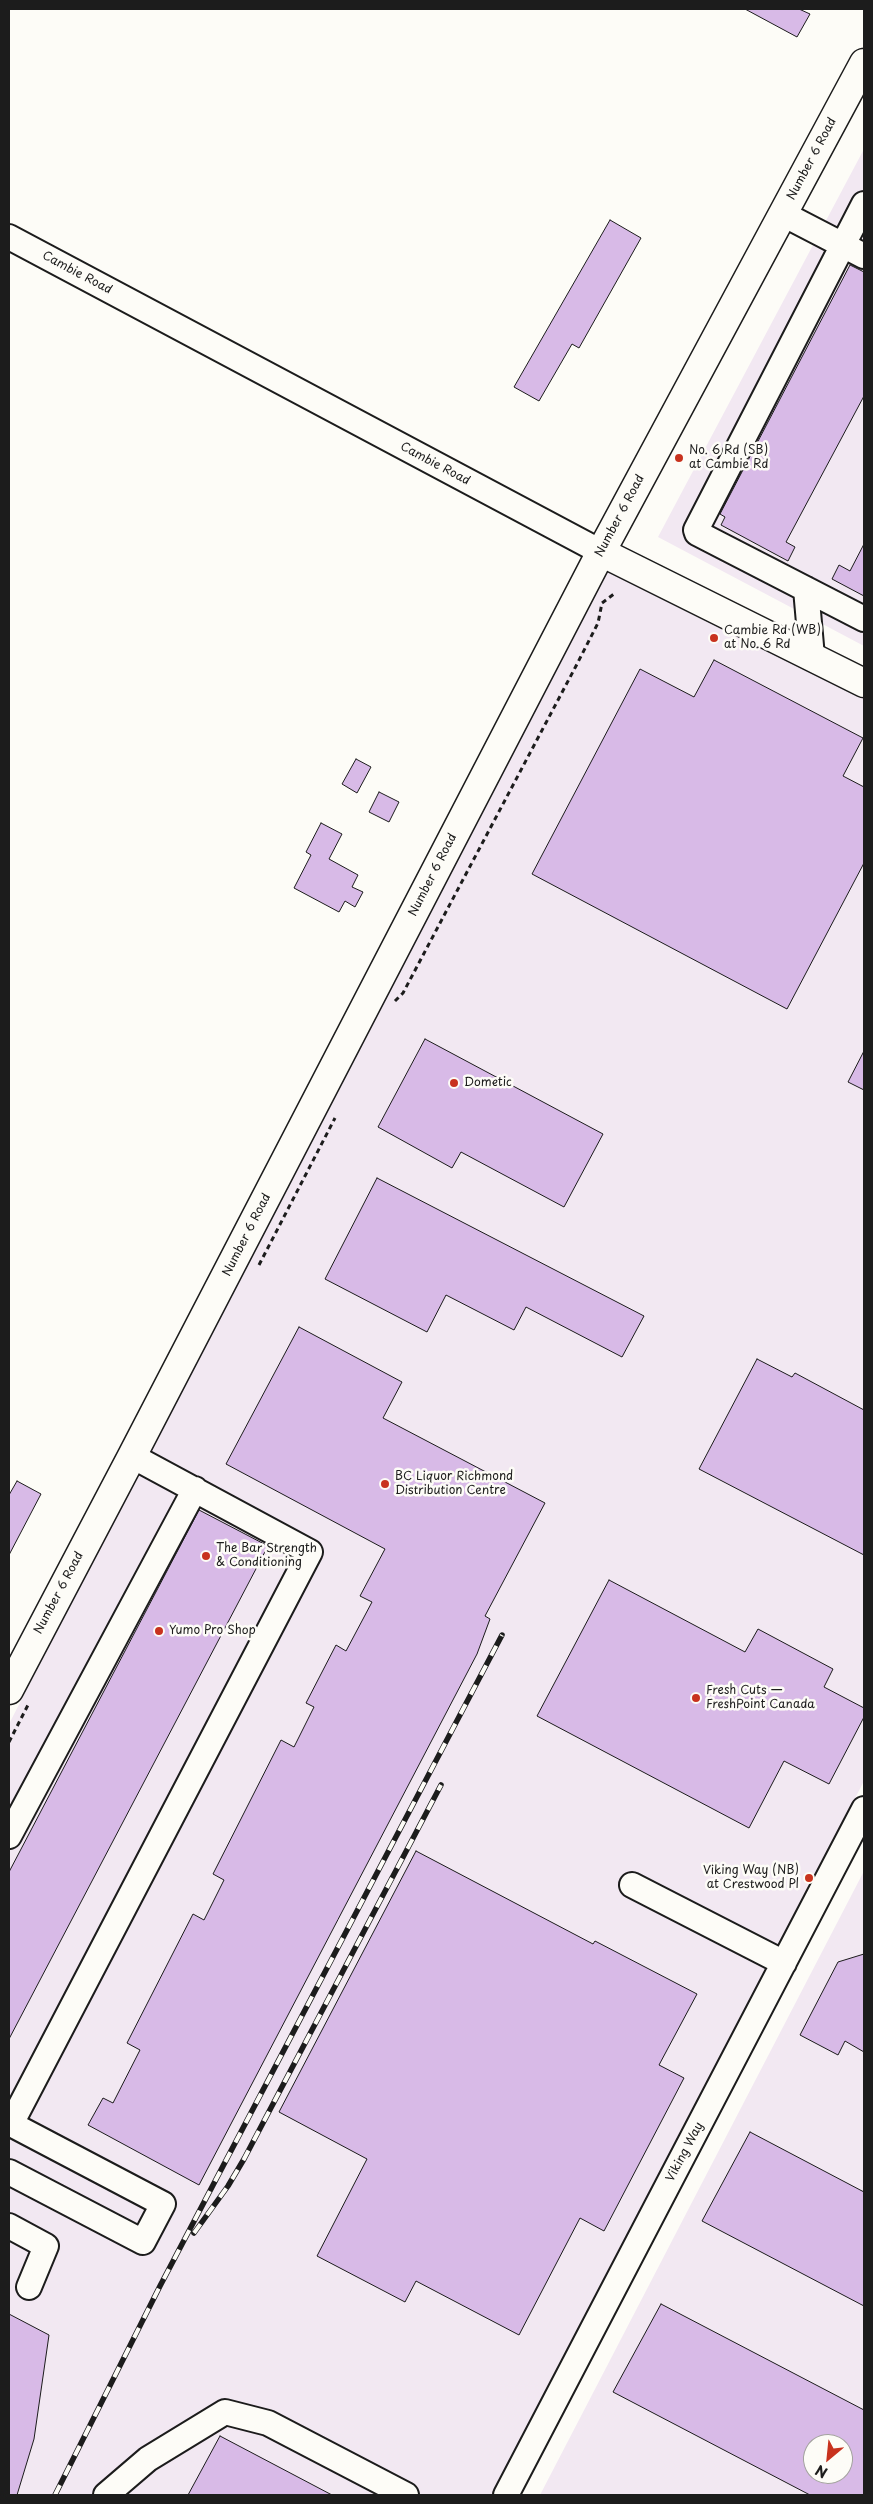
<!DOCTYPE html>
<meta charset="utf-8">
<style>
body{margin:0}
#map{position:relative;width:873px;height:2504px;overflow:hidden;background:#fdfcf7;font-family:"Playpen Sans",sans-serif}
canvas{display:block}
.frame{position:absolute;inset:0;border:10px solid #1c1c1c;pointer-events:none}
.north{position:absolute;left:803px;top:2434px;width:50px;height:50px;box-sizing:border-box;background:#fdfcf7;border:1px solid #a3a29f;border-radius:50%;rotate:208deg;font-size:14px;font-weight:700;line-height:20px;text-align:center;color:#1c1c1c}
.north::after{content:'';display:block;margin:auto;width:18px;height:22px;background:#c8321e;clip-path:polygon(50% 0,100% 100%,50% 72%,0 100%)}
</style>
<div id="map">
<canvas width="873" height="2504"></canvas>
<div class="frame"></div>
<div class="north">N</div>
</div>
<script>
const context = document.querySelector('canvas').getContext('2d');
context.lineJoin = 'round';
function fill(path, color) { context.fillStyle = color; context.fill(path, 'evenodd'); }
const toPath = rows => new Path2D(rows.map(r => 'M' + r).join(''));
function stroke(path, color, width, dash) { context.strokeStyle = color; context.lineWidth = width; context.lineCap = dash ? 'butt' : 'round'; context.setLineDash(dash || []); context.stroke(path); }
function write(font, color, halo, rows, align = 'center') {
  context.font = font + ' "Playpen Sans",sans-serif'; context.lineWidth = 5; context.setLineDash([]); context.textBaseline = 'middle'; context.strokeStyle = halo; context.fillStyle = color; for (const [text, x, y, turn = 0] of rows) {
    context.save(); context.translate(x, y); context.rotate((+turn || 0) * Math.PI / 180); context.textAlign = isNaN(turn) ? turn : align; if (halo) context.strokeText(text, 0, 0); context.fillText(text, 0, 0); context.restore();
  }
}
const built = toPath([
 [864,149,864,646,658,537],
 [602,569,864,698,864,1781,494,2495,9,2495,9,1724],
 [864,1871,864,2495,540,2495],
 [813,2444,843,2444,843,2474,813,2474]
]);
const building = toPath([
 [745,9,799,9,810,14,797,37,745,9],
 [610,220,641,238,579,348,572,344,539,401,514,387,610,220],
 [850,265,864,272,864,396,786,542,795,547,788,561,721,525,725,517,720,514,850,265],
 [864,544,864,596,832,579,839,565,850,571,864,544],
 [714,660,863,738,843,776,864,787,864,863,787,1009,532,874,640,669,694,697,714,660],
 [356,759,371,767,357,793,342,784,356,759],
 [379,792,399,802,389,822,369,812,379,792],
 [321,823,342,834,329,859,358,875,352,887,363,892,355,907,345,901,339,912,294,888,311,855,306,852,321,823],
 [425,1039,603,1134,564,1207,461,1152,452,1168,378,1127,425,1039],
 [864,1051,864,1090,848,1082,864,1051],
 [377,1178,644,1316,622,1357,526,1307,514,1330,446,1295,427,1332,325,1279,377,1178],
 [299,1327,402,1382,383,1418,545,1503,485,1616,490,1619,477,1654,199,2185,88,2125,103,2098,113,2103,140,2050,127,2043,193,1914,204,1920,224,1880,213,1874,281,1740,294,1747,314,1707,306,1703,336,1645,346,1651,372,1602,360,1596,385,1549,226,1464,299,1327],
 [757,1359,792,1377,795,1373,864,1410,864,1555,699,1469,757,1359],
 [17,1481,41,1494,9,1555,9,1495,17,1481],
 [199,1510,268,1546,9,2039,9,1872,199,1510],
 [609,1580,745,1652,758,1629,833,1669,824,1687,864,1708,864,1717,829,1784,784,1761,749,1828,537,1716,609,1580],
 [416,1851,593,1944,595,1941,697,1994,659,2065,684,2078,604,2231,580,2218,519,2335,416,2281,405,2302,317,2256,367,2159,279,2112,416,1851],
 [864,1954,864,2052,845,2041,838,2055,800,2035,838,1962,864,1954],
 [750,2132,864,2192,864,2306,702,2221,750,2132],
 [661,2304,864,2410,864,2495,810,2495,613,2392,661,2304],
 [813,2444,843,2444,843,2474,813,2474,813,2444],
 [9,2314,49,2335,34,2439,17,2495,9,2495,9,2314],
 [220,2436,332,2495,188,2495,220,2436]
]);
const path = toPath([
 [395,1001,403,993,576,666,598,623,602,603,614,594],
 [259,1265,335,1118],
 [9,1742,29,1703]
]);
const minor = toPath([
 [864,204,696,530,697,533,864,619],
 [783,214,864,256],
 [9,237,601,552],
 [806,589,812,657],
 [9,1836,195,1489],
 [632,1885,784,1963],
 [9,2123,163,2204,143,2242,9,2172],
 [11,2124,310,1552,132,1456],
 [9,2226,46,2246,29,2287],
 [106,2495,148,2459,225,2412,268,2423,406,2495],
 [506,2495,864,1809]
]);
const major = toPath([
 [601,552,864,683],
 [9,1690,132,1456,601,552,864,63]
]);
const rail = toPath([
 [194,2233,228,2186,244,2159,441,1785],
 [55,2495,160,2286,502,1635]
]);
const markers = [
 [679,458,5,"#c8321e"],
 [714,638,5,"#c8321e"],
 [454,1083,5,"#c8321e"],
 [385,1484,5,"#c8321e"],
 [206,1556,5,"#c8321e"],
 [159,1631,5,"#c8321e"],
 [696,1698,5,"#c8321e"],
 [809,1878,5,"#c8321e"]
];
const streetNames = [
 ["Number 6 Road",812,159,-62],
 ["Cambie Road",77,273,28],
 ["Cambie Road",435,464,28],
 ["Number 6 Road",620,516,-62],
 ["Number 6 Road",433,875,-63],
 ["Number 6 Road",247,1235,-63],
 ["Number 6 Road",59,1593,-62],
 ["Viking Way",685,2152,-62]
];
const poiNames = [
 ["No. 6 Rd (SB)",689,451],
 ["at Cambie Rd",689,465],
 ["Cambie Rd (WB)",724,631],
 ["at No. 6 Rd",724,645],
 ["Dometic",464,1083],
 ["BC Liquor Richmond",395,1477],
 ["Distribution Centre",395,1491],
 ["The Bar Strength",216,1549],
 ["& Conditioning",216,1563],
 ["Yumo Pro Shop",169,1631],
 ["Fresh Cuts —",706,1691],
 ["FreshPoint Canada",706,1705],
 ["Viking Way (NB)",799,1871,"right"],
 ["at Crestwood Pl",799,1885,"right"]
];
fill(built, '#f2e8f2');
fill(building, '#d8bae7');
stroke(building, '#1c1c1c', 1);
stroke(minor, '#1c1c1c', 28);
stroke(major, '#1c1c1c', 31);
stroke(path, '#1c1c1c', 3, [5, 4]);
stroke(minor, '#fdfcf7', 24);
stroke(major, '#fdfcf7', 28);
stroke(rail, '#1c1c1c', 5.5);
stroke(rail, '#fdfcf7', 4, [11]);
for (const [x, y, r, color] of markers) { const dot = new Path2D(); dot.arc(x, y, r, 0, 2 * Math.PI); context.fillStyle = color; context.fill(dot); stroke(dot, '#fdfcf7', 2); }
write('12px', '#1c1c1c', '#fdfcf7', streetNames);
write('12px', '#1c1c1c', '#fdfcf7', poiNames, 'left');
</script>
